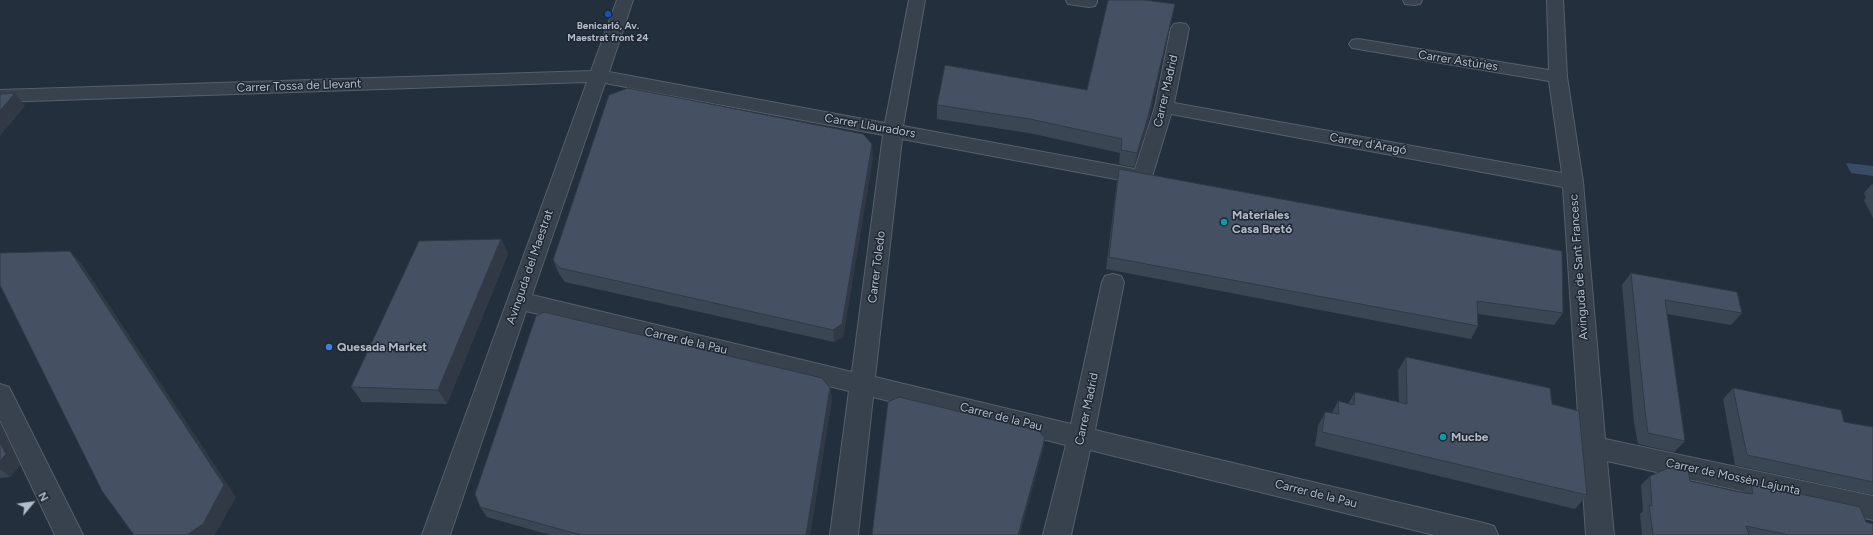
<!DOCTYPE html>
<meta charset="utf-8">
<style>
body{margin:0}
#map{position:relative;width:1873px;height:535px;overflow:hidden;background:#242f3e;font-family:Figtree,sans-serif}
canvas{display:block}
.north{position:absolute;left:12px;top:483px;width:40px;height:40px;-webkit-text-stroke:3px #1d2633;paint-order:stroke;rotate:61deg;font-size:11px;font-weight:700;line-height:16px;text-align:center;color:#b4bcc9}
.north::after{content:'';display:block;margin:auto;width:14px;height:18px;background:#b4bcc9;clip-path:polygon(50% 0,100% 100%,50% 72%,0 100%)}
</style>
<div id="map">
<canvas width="1873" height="535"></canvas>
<div class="north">N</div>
</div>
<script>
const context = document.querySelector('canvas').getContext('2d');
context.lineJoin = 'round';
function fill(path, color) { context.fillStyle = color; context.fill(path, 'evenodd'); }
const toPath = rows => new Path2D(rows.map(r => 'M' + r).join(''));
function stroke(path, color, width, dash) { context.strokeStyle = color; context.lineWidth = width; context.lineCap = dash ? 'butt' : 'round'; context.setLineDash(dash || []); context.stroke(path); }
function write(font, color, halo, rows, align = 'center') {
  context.font = font + ' Figtree,sans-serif'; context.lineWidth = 3; context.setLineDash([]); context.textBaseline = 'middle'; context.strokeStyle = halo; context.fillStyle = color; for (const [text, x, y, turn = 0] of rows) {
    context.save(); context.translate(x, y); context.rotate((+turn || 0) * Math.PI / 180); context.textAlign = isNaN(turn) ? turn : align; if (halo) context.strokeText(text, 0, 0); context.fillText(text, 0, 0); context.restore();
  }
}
const water = toPath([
 [1846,163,1873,166,1873,176,1851,173]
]);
const minor = toPath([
 [617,0,633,0,609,72,885,123,909,0,925,0,903,126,1135,169,1155,107,1171,28,1174,24,1180,23,1186,24,1189,28,1174,103,1562,173,1549,81,1358,49,1352,48,1349,44,1352,40,1358,39,1549,70,1547,0,1563,0,1567,77,1583,182,1605,439,1873,496,1873,520,1607,461,1614,535,1586,535,1563,187,1171,114,1152,177,1149,182,1142,184,902,139,875,377,1071,424,1102,282,1105,276,1113,274,1121,276,1124,282,1095,430,1484,523,1494,526,1498,535,1434,535,1090,450,1071,535,1043,535,1066,445,873,397,858,535,830,535,849,391,526,311,450,535,422,535,587,82,0,102,0,90,591,71,617,0],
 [605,83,883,135,852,372,532,295,605,83],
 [1066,0,1097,0,1097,2,1095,6,1089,7,1068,4,1066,0],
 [1403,0,1422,0,1420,4,1414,5,1405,4,1403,0],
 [0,384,9,387,83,535,55,535,0,420,0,384]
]);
const wall = toPath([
 [1175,4,1146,132,1134,167,1119,164,1120,153,1029,133,937,119,937,105,1087,90],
 [873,157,843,337,834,342,565,282,559,274,553,260],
 [1119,169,1563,313,1554,325,1478,314,1478,326,1471,339,1106,269,1117,181],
 [1872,184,1873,185,1873,218,1864,200,1866,198,1864,193],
 [501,239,508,254,447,404,362,402,351,387],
 [1631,273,1742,313,1731,325,1667,314,1685,441,1674,452,1638,444,1634,423,1622,285],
 [1406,357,1552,404,1587,495,1575,509,1315,446,1318,426,1325,412,1332,413,1338,401,1348,404,1355,392,1399,402,1398,371],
 [830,388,832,399,810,535,550,535,487,517,480,507],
 [1733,388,1844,422,1873,427,1873,495,1735,465,1723,399],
 [0,423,20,465,10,477,0,478],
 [1650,476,1690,481,1741,492,1751,483,1866,522,1873,535,1642,535,1640,514,1643,511,1641,485]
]);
const shadedWall = toPath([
 [1175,4,1146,132,1134,167,1137,153],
 [15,93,25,106,0,136,0,111],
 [872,144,873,157,843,337,834,342,833,330],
 [501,239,508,254,447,404,438,390],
 [70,251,82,264,236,497,215,535,187,535],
 [830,388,832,399,810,535,806,535],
 [0,423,20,465,10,477,0,469],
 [1045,438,1044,447,1020,535,1018,535]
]);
const building = toPath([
 [1108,0,1144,0,1175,4,1148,117,1137,153,1121,150,1122,139,1030,119,937,105,945,65,1087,90,1108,0],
 [628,88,863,134,872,144,842,324,833,330,560,268,553,260,609,95,628,88],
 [15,93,0,111,0,94,15,93],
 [1119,169,1562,251,1563,313,1477,301,1478,326,1109,257,1119,169],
 [501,239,438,390,351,387,419,241,501,239],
 [70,251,224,485,203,524,187,535,134,535,102,491,0,285,0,253,70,251],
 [1631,273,1737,292,1742,313,1665,300,1685,441,1648,433,1645,411,1631,273],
 [544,312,759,363,822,378,830,388,806,535,581,535,480,507,475,494,536,316,544,312],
 [1406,357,1550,388,1552,404,1579,411,1587,495,1322,432,1325,412,1339,414,1338,401,1354,405,1355,392,1407,404,1406,357],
 [1733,388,1841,410,1844,422,1873,427,1873,482,1747,455,1733,388],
 [899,397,1039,431,1045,438,1018,535,872,535,888,402,899,397],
 [0,442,6,454,0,461,0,442],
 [1673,466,1688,469,1690,481,1744,493,1753,494,1751,483,1860,507,1866,522,1873,524,1873,535,1789,535,1746,526,1749,535,1653,535,1649,505,1652,506,1650,476,1673,466]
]);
const markers = [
 [608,14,4,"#1a4fb4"],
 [1224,222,4,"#0f9aa8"],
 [329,347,4,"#3f7fe0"],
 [1443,437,4,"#0f9aa8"]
];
const farPoinames = [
 ["Benicarló, Av.",608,26],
 ["Maestrat front 24",608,38]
];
const streetNames = [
 ["Carrer Astúries",1458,61,9],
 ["Carrer Tossa de Llevant",299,86,-2],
 ["Carrer Madrid",1166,91,-77],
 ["Carrer Llauradors",870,126,10],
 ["Carrer d'Aragó",1368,144,10],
 ["Avinguda del Maestrat",530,267,-71],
 ["Carrer Toledo",877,267,-83],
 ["Avinguda de Sant Francesc",1579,267,-94],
 ["Carrer de la Pau",686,341,13],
 ["Carrer Madrid",1087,409,-78],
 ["Carrer de la Pau",1001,417,14],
 ["Carrer de Mossèn Lajunta",1733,477,12],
 ["Carrer de la Pau",1316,494,14]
];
const poiNames = [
 ["Materiales",1232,215],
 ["Casa Bretó",1232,229],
 ["Quesada Market",337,347],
 ["Mucbe",1451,437]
];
fill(water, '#394c67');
stroke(minor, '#565f6c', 2);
fill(minor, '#38414e');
fill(wall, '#3b4654');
fill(shadedWall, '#303945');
fill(building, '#455162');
stroke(building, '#303945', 1);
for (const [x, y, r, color] of markers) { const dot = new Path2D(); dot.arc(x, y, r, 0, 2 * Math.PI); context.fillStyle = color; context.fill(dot); stroke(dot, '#1d2633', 1.5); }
write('bold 10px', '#b4bcc9', '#1d2633', farPoinames);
write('12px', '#b4bcc9', '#1d2633', streetNames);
write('bold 12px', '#b4bcc9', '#1d2633', poiNames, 'left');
</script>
